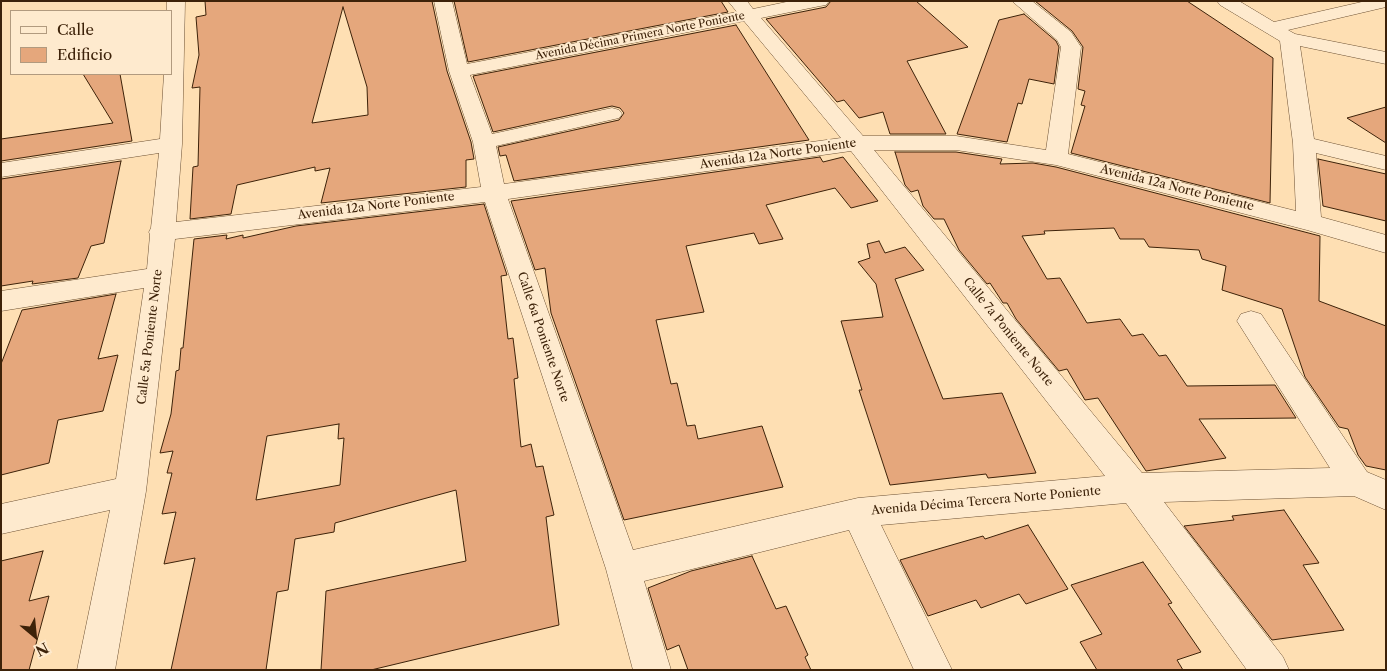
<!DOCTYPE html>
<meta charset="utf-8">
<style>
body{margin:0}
#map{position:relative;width:1387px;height:671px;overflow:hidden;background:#fedfb3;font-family:"Libre Caslon Text",serif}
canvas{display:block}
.frame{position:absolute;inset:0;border:2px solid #3d2209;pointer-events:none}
.legend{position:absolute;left:10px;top:10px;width:162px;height:65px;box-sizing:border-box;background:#feeace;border:1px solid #b19a7f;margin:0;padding:6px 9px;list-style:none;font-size:15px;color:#3d2209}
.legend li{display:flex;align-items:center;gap:10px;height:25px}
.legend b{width:25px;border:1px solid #b19a7f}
.north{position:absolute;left:10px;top:611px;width:50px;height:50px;-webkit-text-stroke:4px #feeace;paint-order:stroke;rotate:152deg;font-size:14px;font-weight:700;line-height:20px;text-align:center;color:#3d2209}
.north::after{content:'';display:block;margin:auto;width:18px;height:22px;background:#3d2209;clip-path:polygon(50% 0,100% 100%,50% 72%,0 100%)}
</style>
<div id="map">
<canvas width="1387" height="671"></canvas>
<div class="frame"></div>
<ul class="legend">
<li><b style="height:6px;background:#feeace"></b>Calle</li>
<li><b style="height:14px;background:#e5a77c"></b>Edificio</li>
</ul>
<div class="north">N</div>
</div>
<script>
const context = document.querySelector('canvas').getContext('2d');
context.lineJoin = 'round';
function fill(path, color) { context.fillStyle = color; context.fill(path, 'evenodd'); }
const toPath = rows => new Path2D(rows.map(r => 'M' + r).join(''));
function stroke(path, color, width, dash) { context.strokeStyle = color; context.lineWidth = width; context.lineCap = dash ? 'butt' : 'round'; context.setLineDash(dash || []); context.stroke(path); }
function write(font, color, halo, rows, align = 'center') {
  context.font = font + ' "Libre Caslon Text",serif'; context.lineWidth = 4; context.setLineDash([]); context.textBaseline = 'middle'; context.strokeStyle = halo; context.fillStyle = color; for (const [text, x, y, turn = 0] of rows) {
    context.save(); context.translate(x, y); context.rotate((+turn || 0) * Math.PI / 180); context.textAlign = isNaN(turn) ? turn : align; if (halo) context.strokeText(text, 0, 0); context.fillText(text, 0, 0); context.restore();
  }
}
const building = toPath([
 [205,1,432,1,447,71,471,142,474,159,466,160,466,187,321,203,330,168,315,171,315,167,237,185,231,214,190,219,193,167,198,166,200,87,192,88,199,55,196,17,206,15,205,1],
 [343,7,367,87,368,115,312,123,343,7],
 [454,1,721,1,728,12,468,62,454,1],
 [831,1,916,1,968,47,907,61,946,134,890,134,883,112,859,118,844,100,837,102,766,19,826,7,831,1],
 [1035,1,1187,1,1273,58,1270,203,1071,153,1085,106,1081,105,1085,91,1078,89,1083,47,1072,31,1035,1],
 [1024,14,1056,41,1059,47,1054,84,1029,79,1022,104,1018,103,1007,142,957,134,999,20,1024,14],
 [736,25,809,140,514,181,506,155,500,156,498,147,619,120,624,113,620,108,612,106,493,132,473,76,736,25],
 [83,74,120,74,132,141,1,161,1,139,113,123,83,74],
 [1386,107,1386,143,1347,118,1386,107],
 [895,152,956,152,1002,159,1000,164,1033,163,1056,167,1320,236,1319,301,1386,326,1386,470,1366,466,1358,455,1348,429,1339,427,1305,377,1282,309,1222,290,1226,266,1202,259,1199,250,1149,247,1144,239,1120,239,1114,228,1044,231,1045,234,1022,236,1047,279,1060,278,1087,323,1120,319,1132,336,1143,334,1159,356,1166,355,1187,386,1275,385,1296,418,1199,419,1226,458,1146,471,1098,398,1085,400,1067,369,1059,371,1016,319,1007,303,1003,303,990,283,987,284,959,250,944,219,934,219,923,206,918,190,911,192,905,185,895,152],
 [820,157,823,162,843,157,878,201,851,208,835,188,766,205,783,239,759,244,754,233,686,246,704,312,656,320,671,384,677,383,687,426,695,425,698,439,762,426,783,487,624,520,551,313,545,268,535,270,511,201,820,157],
 [1318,159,1386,174,1386,221,1323,206,1318,159],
 [121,161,104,243,91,246,78,278,32,284,33,281,1,286,1,179,121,161],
 [484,204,507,275,501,276,508,339,513,338,518,378,514,379,521,447,531,444,536,467,543,466,554,515,546,517,559,625,371,670,321,670,326,591,466,561,456,490,335,523,334,532,295,539,288,590,277,592,266,670,171,670,195,558,164,564,176,512,162,514,172,473,167,473,173,451,160,453,171,414,176,371,179,370,181,348,183,348,194,239,227,235,226,239,243,235,243,238,296,226,484,204],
 [339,424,338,439,344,438,340,485,256,500,267,436,339,424],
 [879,241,885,253,905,247,924,270,895,279,943,399,1002,393,1036,473,988,478,986,474,890,485,859,390,862,390,841,321,883,317,876,284,858,262,870,258,867,244,879,241],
 [116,294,98,359,118,355,103,411,58,420,49,463,1,475,1,364,22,310,116,294],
 [1284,510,1319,563,1303,565,1344,630,1272,640,1184,526,1234,520,1232,516,1284,510],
 [1028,525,1068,589,1026,604,1019,594,981,608,976,600,928,616,900,560,983,536,985,539,1028,525],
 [43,551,29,601,49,596,29,670,1,670,1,561,43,551],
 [752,556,776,609,786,606,808,655,805,657,811,670,688,670,679,645,667,650,648,588,691,571,752,556],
 [1143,562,1172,603,1168,604,1201,652,1177,660,1183,670,1097,670,1080,642,1102,634,1071,585,1143,562]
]);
const minor = toPath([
 [167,1,185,1,182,144,176,222,481,187,473,142,449,71,434,1,452,1,467,64,737,12,728,1,747,1,753,9,791,1,829,1,826,5,820,6,761,18,863,136,956,136,1046,150,1061,47,1057,40,1012,1,1032,1,1071,32,1081,47,1068,154,1296,211,1293,143,1280,41,1220,5,1217,1,1239,1,1274,22,1366,1,1386,1,1386,7,1288,30,1295,34,1386,52,1386,64,1300,46,1314,139,1386,156,1386,170,1316,153,1321,217,1386,235,1386,253,1307,230,1056,165,956,150,874,150,1142,473,1330,468,1237,321,1241,314,1251,311,1261,314,1367,472,1386,480,1386,510,1354,496,1164,502,1283,657,1289,670,1247,670,1126,503,881,525,952,670,914,670,849,530,644,581,671,670,633,670,606,569,485,202,175,239,146,491,115,670,77,670,110,510,1,534,1,504,116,479,144,288,1,311,1,291,147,269,150,235,149,232,151,228,159,153,1,177,1,163,160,139,164,74,171,74,171,11,167,11,167,1],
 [744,21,841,138,504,184,496,146,619,118,622,114,619,110,612,108,492,134,470,75,744,21],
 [851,151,1105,476,858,498,633,550,508,199,851,151]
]);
const farStreetnames = [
 ["Avenida Décima Primera Norte Poniente",640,36,-11]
];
const streetNames = [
 ["Avenida 12a Norte Poniente",778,154,-8],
 ["Avenida 12a Norte Poniente",1177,188,14],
 ["Avenida 12a Norte Poniente",376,206,-7],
 ["Calle 7a Poniente Norte",1008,332,51],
 ["Calle 5a Poniente Norte",150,337,-83],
 ["Calle 6a Poniente Norte",543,337,71],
 ["Avenida Décima Tercera Norte Poniente",986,501,-5]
];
fill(building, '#e5a77c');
stroke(building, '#3d2209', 1);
stroke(minor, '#6d5134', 1);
fill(minor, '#feeace');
write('11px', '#3d2209', '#feeace', farStreetnames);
write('12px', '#3d2209', '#feeace', streetNames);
</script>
